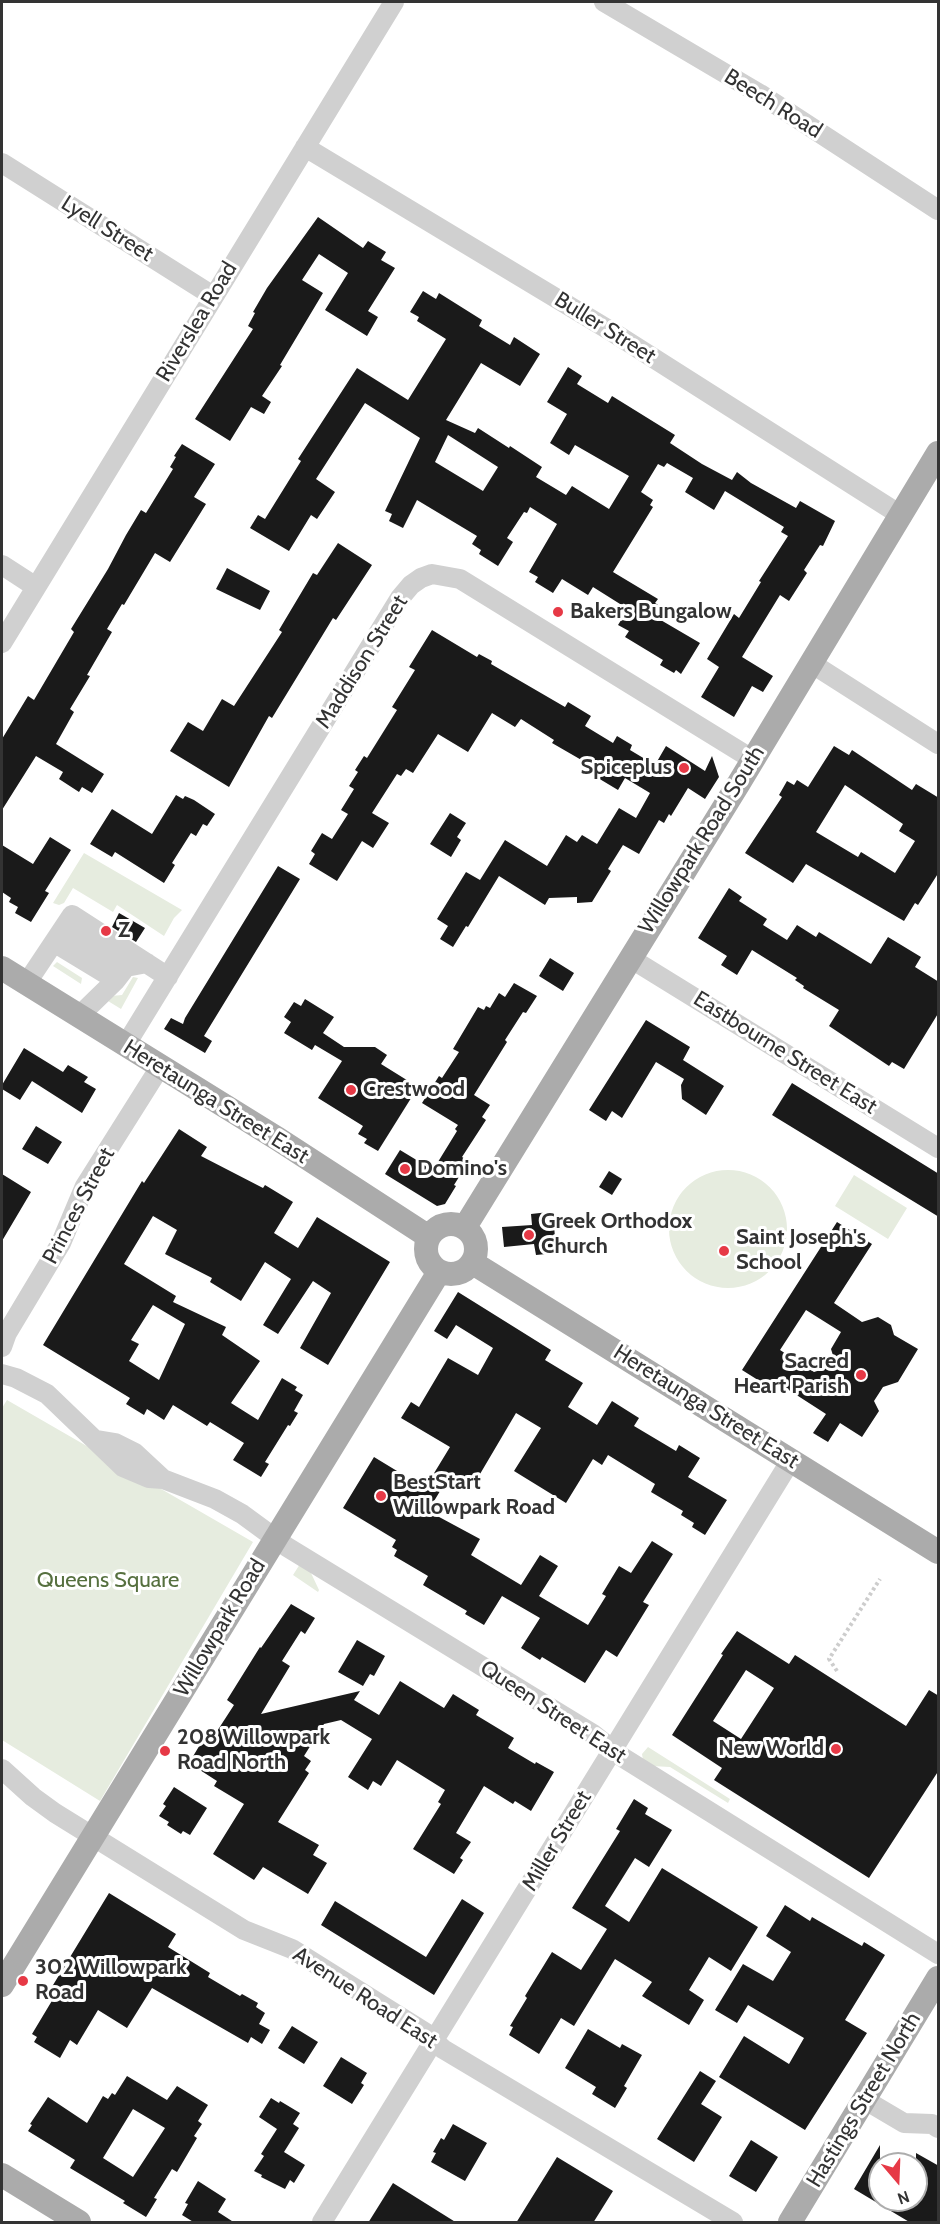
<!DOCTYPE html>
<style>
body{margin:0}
#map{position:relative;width:940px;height:2224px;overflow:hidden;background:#fff;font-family:Cabin,sans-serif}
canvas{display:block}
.frame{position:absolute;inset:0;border:3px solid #333;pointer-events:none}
.north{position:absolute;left:868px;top:2152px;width:60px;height:60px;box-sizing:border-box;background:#fff;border:2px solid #adadad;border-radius:50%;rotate:161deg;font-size:16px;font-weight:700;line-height:24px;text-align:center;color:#333}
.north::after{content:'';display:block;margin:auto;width:21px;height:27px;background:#e63946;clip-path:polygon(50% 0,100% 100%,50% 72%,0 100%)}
</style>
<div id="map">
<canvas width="940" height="2224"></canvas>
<div class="frame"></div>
<div class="north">N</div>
</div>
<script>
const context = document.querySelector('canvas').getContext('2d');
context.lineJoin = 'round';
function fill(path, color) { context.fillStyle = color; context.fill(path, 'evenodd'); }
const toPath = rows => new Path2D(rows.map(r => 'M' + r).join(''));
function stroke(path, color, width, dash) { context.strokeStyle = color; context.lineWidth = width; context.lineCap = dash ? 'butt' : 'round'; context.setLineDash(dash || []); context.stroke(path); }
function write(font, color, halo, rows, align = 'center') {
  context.font = font + ' Cabin,sans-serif'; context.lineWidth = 6; context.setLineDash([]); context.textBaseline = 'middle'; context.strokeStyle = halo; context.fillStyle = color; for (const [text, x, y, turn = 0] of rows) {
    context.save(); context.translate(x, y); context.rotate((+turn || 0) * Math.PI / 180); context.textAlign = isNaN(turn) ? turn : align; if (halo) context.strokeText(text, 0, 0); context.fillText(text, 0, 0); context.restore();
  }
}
const green = toPath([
 [84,853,182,910,174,918,164,936,117,905,113,912,73,888,64,903,59,905,53,903],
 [57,962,82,978,81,984,53,966],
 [133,977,138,978,121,1009,108,1001,111,996,122,995],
 '669 1229a59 59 0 1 1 118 0a59 59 0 1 1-118 0Z',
 [854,1175,907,1208,888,1239,835,1206],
 [7,1400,253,1542,100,1801,2,1740,2,1408],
 [300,1564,311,1573,319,1590,318,1592,293,1575],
 [648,1747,730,1799,728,1803,670,1767,652,1766,643,1760,642,1754]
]);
const building = toPath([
 [318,217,363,248,368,241,386,252,381,260,395,268,368,311,378,317,367,336,325,310,348,273,319,254,302,280,323,293,280,365,282,366,262,396,271,402,264,414,251,407,230,441,195,419,253,329,248,326,255,313,253,312,267,288],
 [423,291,436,299,439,293,482,320,479,326,510,345,514,337,540,354,520,386,481,363,446,420,475,433,478,428,509,448,510,446,542,467,536,477,566,495,572,486,609,509,629,476,575,445,569,455,550,443,567,414,547,402,568,367,582,376,577,384,608,403,612,396,675,435,670,443,702,464,732,480,737,472,751,483,796,508,800,501,835,521,823,546,820,545,804,570,807,573,789,601,780,595,742,657,773,676,763,692,752,686,734,717,701,697,719,667,707,659,734,614,739,618,761,582,759,581,788,536,781,532,784,527,725,491,714,510,685,492,693,478,667,463,664,467,658,464,641,492,653,500,650,505,653,507,613,572,658,599,655,603,665,609,659,619,700,643,681,674,676,670,674,673,660,665,663,660,625,637,629,631,618,625,628,609,593,587,588,595,562,579,553,593,535,582,538,577,529,572,557,524,530,507,527,513,524,512,507,538,513,542,498,566,479,554,481,550,472,544,477,536,417,500,403,528,389,521,392,514,385,511,420,438,365,403,316,479,335,492,317,519,311,515,289,551,250,528,258,515,265,519,301,461,298,459,357,368,408,400,446,339,417,321,419,317,410,312],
 [448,435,498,467,483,491,435,462],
 [182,444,215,464,194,497,206,504,170,562,155,553,124,605,122,604,107,629,112,632,87,675,90,676,70,709,74,712,56,744,104,774,92,793,82,787,79,792,59,779,63,772,36,756,2,810,2,739,28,696,34,700,74,632,71,629,108,569,126,535,141,510,146,513,173,469,170,467,176,457,174,456],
 [338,543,372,565,336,620,333,618,272,718,269,716,229,787,170,751,188,722,203,731,222,699,234,706,282,632,279,630,313,573,317,575],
 [227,568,270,591,260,610,216,589],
 [432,630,477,657,479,654,492,661,491,664,565,707,568,702,591,716,585,726,613,743,617,736,632,745,630,750,655,765,666,746,705,771,712,756,719,777,705,799,688,788,671,816,669,814,664,823,659,820,639,854,623,845,608,869,611,871,592,902,577,903,577,897,549,898,545,905,499,876,468,927,466,926,453,947,440,939,448,926,437,919,466,872,480,880,505,840,547,866,566,835,577,842,582,835,597,844,619,808,636,818,650,793,625,778,618,790,593,775,597,769,552,743,554,740,521,719,515,727,492,713,468,752,438,734,413,773,406,769,401,776,397,774,372,813,389,823,373,848,362,841,337,881,309,864,315,854,311,851,322,833,332,839,348,814,341,810,354,789,349,786,358,772,355,770,364,756,367,758,397,710,392,707,415,670,409,667],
 [834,746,849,755,852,750,912,790,916,784,939,798,939,872,918,905,915,903,904,921,806,864,793,883,745,853,782,797,779,795,787,781,794,785,797,780,808,787],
 [845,785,903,824,899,831,915,841,895,873,861,852,858,857,816,832],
 [176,795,183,799,185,796,194,800,215,814,207,826,203,824,196,836,191,833,172,863,175,865,164,883,115,852,112,857,90,844,112,809,152,834],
 [450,813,466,823,457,837,461,840,451,857,430,844],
 [50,837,71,850,45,891,49,893,31,922,15,913,18,907,9,902,11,898,2,892,2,845,33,864],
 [278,866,300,879,204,1036,212,1041,205,1053,164,1029,171,1018,183,1024,185,1018],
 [729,888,742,897,739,901,767,919,763,925,787,940,797,925,816,937,819,932,871,964,888,937,921,957,915,967,939,982,939,1012,904,1069,892,1062,889,1066,829,1026,839,1010,803,988,804,986,795,980,797,978,752,950,737,975,721,965,727,956,698,938],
 [119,913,145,928,136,942,112,927],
 [550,958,574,973,563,991,539,976],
 [514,983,537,996,526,1013,523,1012,505,1040,507,1042,474,1095,490,1105,482,1117,486,1120,462,1157,469,1161,454,1185,456,1186,445,1204,437,1206,385,1174,400,1150,433,1170,457,1131,455,1129,458,1125,422,1103,439,1076,442,1078,459,1052,453,1049,478,1007,484,1010,486,1006,490,1008,499,993,505,997],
 [305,999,334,1017,323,1033,344,1047,375,1047,387,1055,381,1064,418,1087,378,1151,364,1143,367,1139,358,1134,363,1126,318,1098,342,1061,315,1045,312,1050,284,1033,291,1022,284,1017,294,1002,301,1006],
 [646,1020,690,1047,683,1060,724,1086,706,1115,682,1099,681,1085,684,1079,656,1062,622,1118,612,1111,606,1121,589,1110],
 [24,1048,63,1072,68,1065,88,1077,84,1082,96,1089,82,1113,32,1081,20,1100,2,1089,2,1085],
 [792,1083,939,1174,939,1217,772,1115],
 [36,1126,62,1142,48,1164,22,1149],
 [179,1129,207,1147,201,1156,263,1188,265,1185,293,1202,274,1233,298,1248,317,1217,390,1262,328,1365,300,1348,331,1293,313,1281,278,1334,263,1325,291,1279,265,1262,241,1301,210,1282,212,1278,165,1254,177,1230,153,1216,124,1264,176,1296,173,1302,226,1327,222,1335,260,1361,231,1403,258,1420,282,1378,297,1387,295,1390,303,1395,294,1411,298,1413,290,1426,288,1425,265,1462,269,1464,261,1477,233,1460,244,1443,210,1422,207,1426,173,1405,164,1420,147,1409,144,1415,126,1404,130,1398,43,1345,142,1181,144,1183],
 [153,1305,185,1324,159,1380,129,1361,139,1344,131,1340],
 [609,1171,622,1179,612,1195,599,1187],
 [2,1174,31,1192,2,1241],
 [549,1212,550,1225,554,1224,556,1253,536,1255,534,1244,504,1247,502,1227,532,1225,531,1214],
 [837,1222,872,1244,834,1303,862,1322,878,1317,891,1325,894,1335,918,1349,898,1382,883,1387,874,1401,879,1411,862,1437,840,1423,828,1442,813,1433,826,1414,781,1385,777,1392,742,1370],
 [806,1310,841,1332,831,1349,836,1365,814,1372,780,1350],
 [458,1292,551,1350,545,1360,583,1383,568,1407,597,1425,612,1401,639,1418,634,1426,676,1451,679,1445,700,1458,688,1477,727,1500,705,1535,692,1527,694,1523,681,1515,683,1511,651,1492,655,1484,608,1455,602,1465,593,1459,566,1503,514,1471,541,1428,516,1413,470,1491,448,1478,428,1511,480,1539,471,1555,521,1585,540,1555,558,1566,539,1596,588,1625,606,1596,602,1594,619,1566,631,1573,652,1541,673,1554,643,1602,649,1605,617,1657,606,1650,585,1683,542,1657,540,1660,521,1648,540,1618,502,1596,484,1625,465,1614,467,1611,423,1585,428,1576,394,1556,397,1550,392,1547,396,1540,343,1508,374,1457,425,1488,450,1447,401,1418,411,1402,419,1407,448,1358,478,1375,493,1348,456,1325,447,1339,434,1331],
 [291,1604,315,1618,305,1634,301,1631,282,1661,290,1666,261,1714,360,1691,354,1700,379,1715,400,1681,444,1708,453,1694,479,1710,476,1715,514,1738,508,1748,535,1764,536,1762,554,1772,531,1811,515,1801,513,1804,484,1786,456,1833,471,1842,460,1858,463,1860,454,1874,413,1849,441,1804,438,1802,445,1790,397,1760,381,1786,373,1781,368,1790,348,1777,372,1739,341,1720,324,1724,304,1756,311,1761,305,1770,309,1773,278,1822,319,1845,313,1855,327,1863,308,1894,263,1867,254,1880,213,1854,244,1804,214,1786,217,1781,189,1763,204,1738,210,1742,234,1705,227,1700,260,1647,261,1648],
 [737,1631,789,1664,795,1655,906,1726,929,1690,939,1696,939,1770,869,1878,714,1780,722,1768,672,1735,723,1655,721,1654],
 [746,1670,774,1688,741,1739,713,1721],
 [357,1640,385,1656,374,1676,370,1674,363,1686,338,1672],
 [174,1787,207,1808,190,1835,183,1831,181,1834,167,1825,169,1822,159,1816,166,1806,163,1804],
 [634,1799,648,1808,645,1814,672,1830,649,1867,635,1858,605,1906,629,1922,662,1868,758,1927,731,1971,709,1957,689,1990,704,2000,689,2025,642,1996,652,1982,615,1959,574,2026,561,2018,539,2054,509,2035,513,2027,510,2026,527,1998,525,1996,552,1952,581,1970,607,1929,572,1908,620,1831,616,1829],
 [109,1893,176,1934,168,1947,210,1973,208,1977,240,1996,242,1994,258,2003,256,2007,265,2013,259,2024,270,2030,262,2044,251,2037,248,2043,152,1988,127,2028,98,2010,77,2045,70,2040,60,2058,34,2042,37,2037,32,2034,56,1994,50,1990],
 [462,1899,484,1913,434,1995,321,1925,335,1901,426,1957],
 [785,1905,810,1921,812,1917,862,1946,864,1942,885,1955,845,2020,867,2033,805,2130,719,2077,744,2036,789,2064,804,2038,748,2005,737,2023,715,2010,743,1964,773,1981,791,1952,766,1936],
 [292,2026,318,2042,304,2064,278,2048],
 [588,2029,620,2048,622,2044,642,2055,624,2086,627,2088,615,2108,592,2094,596,2087,565,2068],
 [341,2057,367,2073,361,2083,364,2085,352,2104,323,2086],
 [700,2071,716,2081,701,2104,722,2117,694,2162,657,2139],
 [127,2076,167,2100,177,2086,208,2105,198,2121,202,2124,194,2136,197,2138,177,2172,172,2169,154,2198,157,2199,146,2217,123,2203,125,2201,70,2168,75,2160,28,2131,32,2125,30,2124,48,2097,87,2123,103,2096,108,2099,112,2093,115,2095],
 [133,2109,165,2128,133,2177,103,2158],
 [271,2098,279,2103,280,2101,300,2113,293,2124,299,2128,284,2152,305,2165,294,2183,290,2180,285,2189,261,2177,262,2175,254,2171,264,2156,261,2154,277,2129,259,2117],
 [453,2124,487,2143,465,2181,431,2162,436,2153,433,2152,441,2138,444,2140],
 [751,2140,778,2157,756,2192,729,2176],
 [880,2145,880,2200,916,2200,916,2153,939,2166,939,2223,911,2223,854,2189],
 [557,2157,613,2191,593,2223,516,2223],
 [198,2181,226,2199,218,2212,235,2223,195,2223,182,2215,188,2204,185,2203],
 [393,2183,457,2223,368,2223]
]);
const path = toPath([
 [837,1671,829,1659,880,1579]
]);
const minor = toPath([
 [604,2,760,94,938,210],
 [305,147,614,333,902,516],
 [2,163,213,296],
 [2,565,36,587],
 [2,643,394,2],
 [811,663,938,744],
 [63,930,126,967,147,963],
 [55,943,116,980,126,967],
 [630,958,938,1148],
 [26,984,72,915,168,977],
 [78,1017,116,980],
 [125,1046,400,598,411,585,421,578,432,574,460,579,752,759],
 [2,1347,7,1333,61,1243,85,1186,160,1067],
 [2,1374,16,1378,47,1394,123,1467,149,1478,163,1479,215,1499,242,1514,287,1547,593,1734,622,1757,938,1954],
 [97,1440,115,1443,135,1453,163,1479],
 [2,1769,33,1797,55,1813,244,1930,292,1949,426,2033,443,2049,733,2222],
 [865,2100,904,2123,932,2124,938,2128],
 [322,2222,791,1460]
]);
const major = toPath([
 [2,968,278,1139,429,1237],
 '426 1249a25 25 0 1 1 50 0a25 25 0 1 1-50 0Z',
 [465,1227,739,783,938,453],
 [473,1263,938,1552],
 [2,1985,439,1272],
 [2,2175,79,2222],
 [790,2222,938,1978]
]);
const markers = [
 [558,612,6,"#e63946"],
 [684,768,6,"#e63946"],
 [106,931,6,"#e63946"],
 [351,1090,6,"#e63946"],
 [405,1169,6,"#e63946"],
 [529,1235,6,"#e63946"],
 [724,1251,6,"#e63946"],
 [861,1375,6,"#e63946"],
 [381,1496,6,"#e63946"],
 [836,1749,6,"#e63946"],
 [165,1751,6,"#e63946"],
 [23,1981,6,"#e63946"]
];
const streetNames = [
 ["Beech Road",773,104,32],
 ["Lyell Street",107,229,32],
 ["Riverslea Road",197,322,-59],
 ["Buller Street",605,328,32],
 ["Maddison Street",362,662,-58],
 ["Willowpark Road South",702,840,-58],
 ["Eastbourne Street East",785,1053,32],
 ["Heretaunga Street East",216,1102,32],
 ["Princes Street",79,1206,-62],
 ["Heretaunga Street East",706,1407,32],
 ["Willowpark Road",220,1628,-59],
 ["Queen Street East",553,1712,33],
 ["Miller Street",557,1841,-59],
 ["Avenue Road East",365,1998,33],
 ["Hastings Street North",864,2100,-59]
];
const poiNames = [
 ["Bakers Bungalow",570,612],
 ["Spiceplus",672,768,"right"],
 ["Z",118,931],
 ["Crestwood",363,1090],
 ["Domino's",417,1169],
 ["Greek Orthodox",541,1222],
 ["Church",541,1247],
 ["Saint Joseph's",736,1238],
 ["School",736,1263],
 ["Sacred",849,1362,"right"],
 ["Heart Parish",849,1387,"right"],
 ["BestStart",393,1483],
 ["Willowpark Road",393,1508],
 ["208 Willowpark",177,1738],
 ["Road North",177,1763],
 ["New World",824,1749,"right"],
 ["302 Willowpark",35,1968],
 ["Road",35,1993]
];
const parkNames = [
 ["Queens Square",108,1581]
];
fill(green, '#e6ecdf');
fill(building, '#1a1a1a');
stroke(path, '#cdcdcd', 4, [3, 3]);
stroke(minor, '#d0d0d0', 20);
stroke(major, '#ababab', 24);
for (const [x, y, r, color] of markers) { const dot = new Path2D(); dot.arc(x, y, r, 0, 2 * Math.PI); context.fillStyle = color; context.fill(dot); stroke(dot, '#fff', 2); }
write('22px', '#333', '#fff', streetNames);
write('bold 22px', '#333', '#fff', poiNames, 'left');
write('22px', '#56703f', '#fff', parkNames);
</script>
